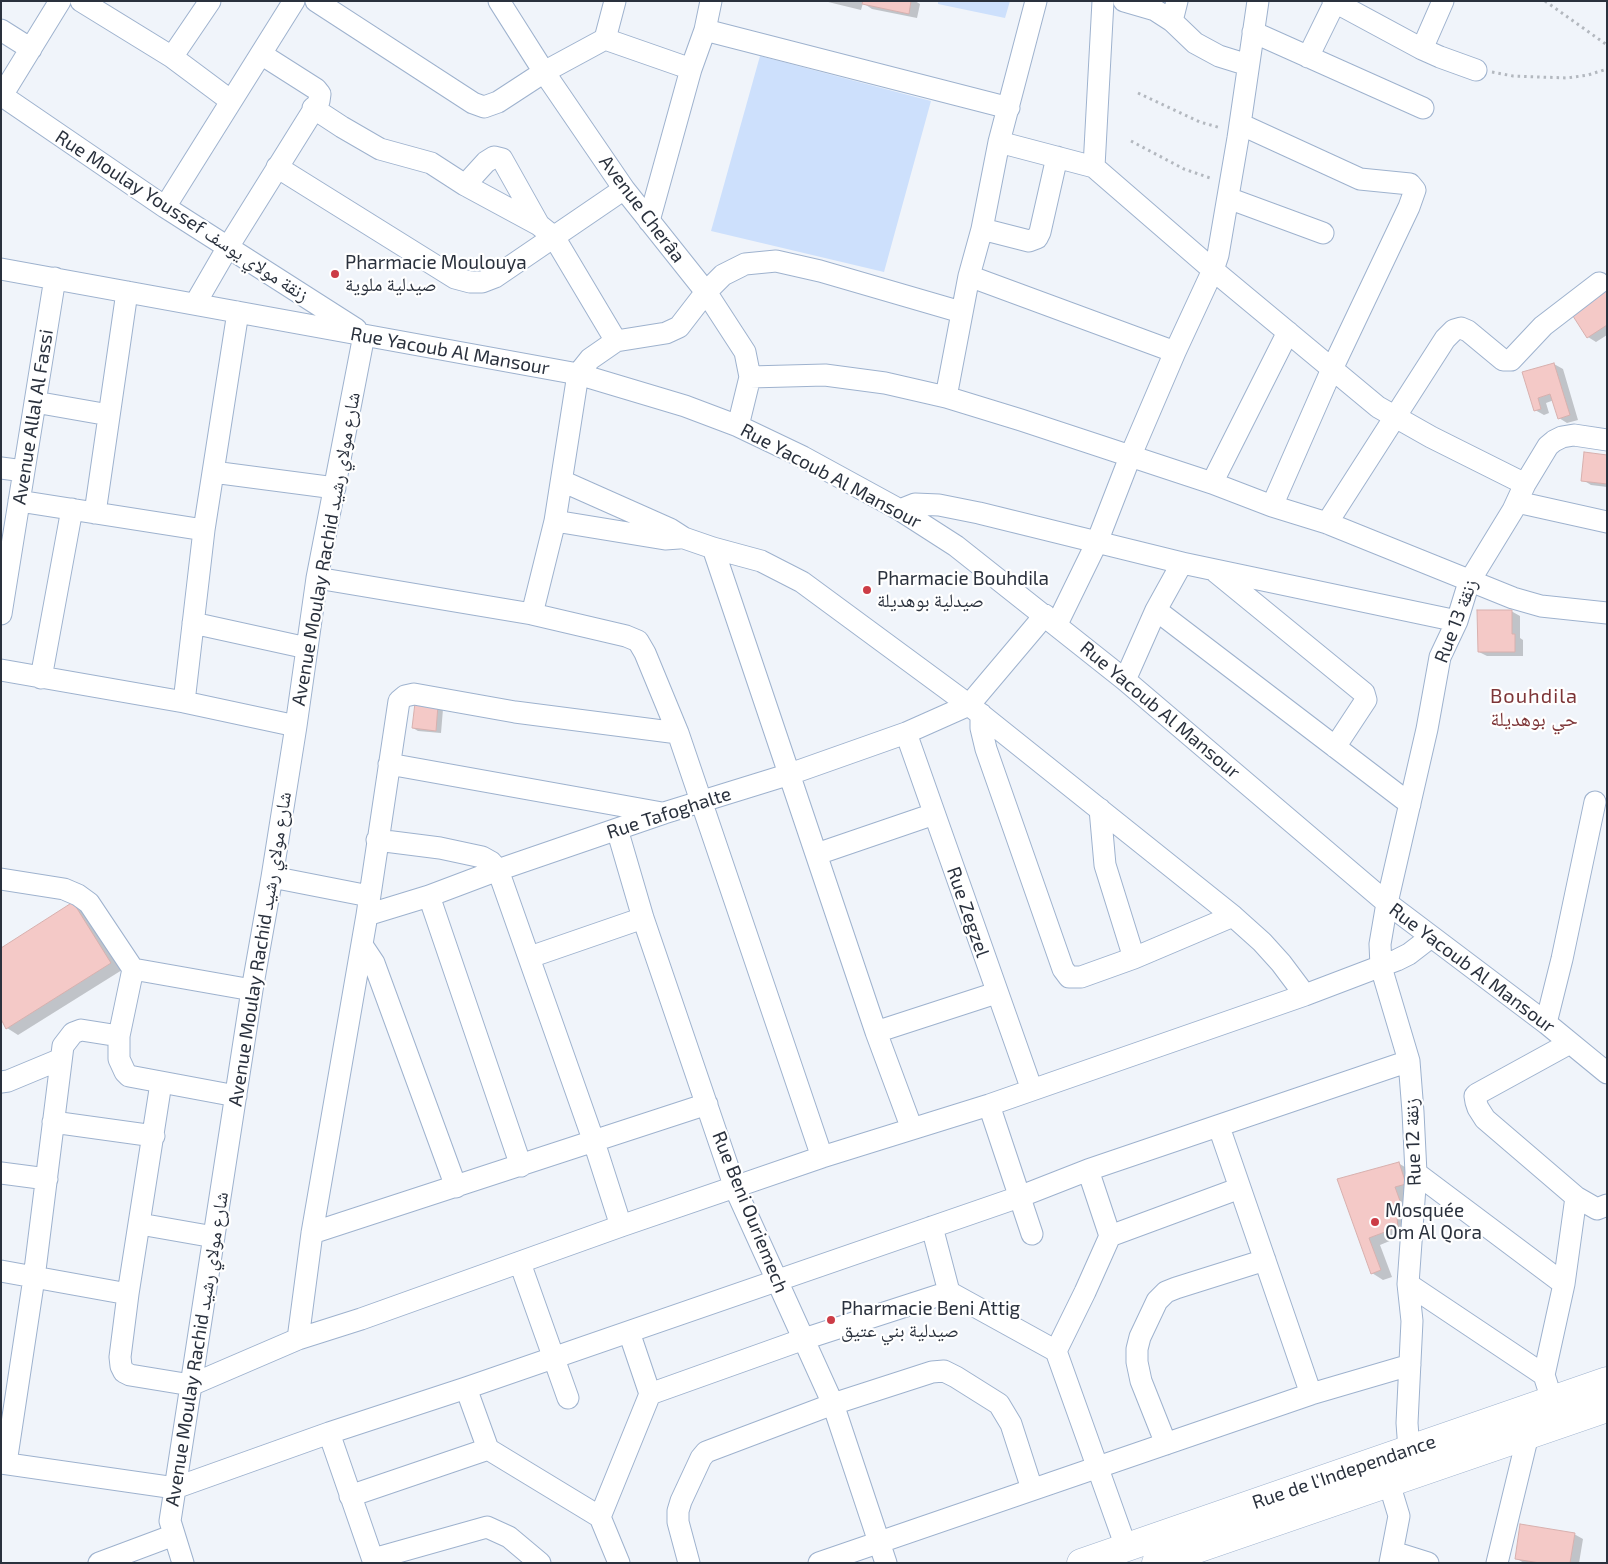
<!DOCTYPE html>
<meta charset="utf-8">
<style>
body{margin:0}
#map{position:relative;width:1608px;height:1564px;overflow:hidden;background:#f0f4fa;font-family:"Exo 2",sans-serif}
canvas{display:block}
.frame{position:absolute;inset:0;border:2px solid #2a313d;pointer-events:none}
</style>
<div id="map">
<canvas width="1608" height="1564"></canvas>
<div class="frame"></div>
</div>
<script>
const context = document.querySelector('canvas').getContext('2d');
context.lineJoin = 'round';
function fill(path, color) { context.fillStyle = color; context.fill(path, 'evenodd'); }
const toPath = rows => new Path2D(rows.map(r => 'M' + r).join(''));
function stroke(path, color, width, dash) { context.strokeStyle = color; context.lineWidth = width; context.lineCap = dash ? 'butt' : 'round'; context.setLineDash(dash || []); context.stroke(path); }
function write(font, color, halo, rows, align = 'center') {
  context.font = font + ' "Exo 2","Noto Naskh Arabic",sans-serif'; context.lineWidth = 4.5; context.setLineDash([]); context.textBaseline = 'middle'; context.strokeStyle = halo; context.fillStyle = color; for (const [text, x, y, turn = 0] of rows) {
    context.save(); context.translate(x, y); context.rotate((+turn || 0) * Math.PI / 180); context.textAlign = isNaN(turn) ? turn : align; if (halo) context.strokeText(text, 0, 0); context.fillText(text, 0, 0); context.restore();
  }
}
const green = toPath([
 [938,1,1010,1,1005,18,938,4],
 [760,56,931,101,884,272,711,231]
]);
const shadow = toPath([
 [824,1,915,1,920,4,917,18,872,9,863,3,861,10],
 [1607,291,1607,335,1596,342,1588,337],
 [1554,364,1563,369,1578,420,1567,423,1559,418,1554,400,1546,403,1549,413,1544,415,1535,410,1524,373],
 [1607,456,1607,487,1591,485,1583,480],
 [1511,611,1520,616,1520,638,1523,640,1523,656,1487,656,1479,652],
 [438,706,443,709,441,733,418,731,413,728],
 [73,903,85,910,122,970,18,1035,7,1028],
 [1398,1163,1410,1170,1409,1233,1380,1245,1392,1277,1383,1280,1372,1273,1339,1180],
 [1574,1534,1583,1539,1579,1563,1524,1563,1516,1558]
]);
const building = toPath([
 [863,1,911,1,909,14,862,4,863,1],
 [1607,290,1607,325,1587,338,1571,313,1607,290],
 [1554,363,1570,415,1558,419,1550,394,1538,398,1541,409,1534,411,1522,372,1554,363],
 [1584,452,1607,455,1607,484,1581,481,1584,452],
 [1477,610,1512,610,1512,634,1515,634,1515,652,1478,652,1477,610],
 [415,703,438,705,436,731,412,728,415,703],
 [73,902,111,963,6,1029,1,1019,1,948,73,902],
 [1399,1162,1406,1184,1395,1187,1404,1212,1397,1218,1398,1227,1369,1238,1381,1270,1371,1274,1337,1179,1399,1162],
 [1520,1524,1575,1533,1570,1563,1540,1563,1515,1559,1520,1524]
]);
const path = toPath([
 [1545,1,1607,45],
 [1492,72,1513,76,1567,78,1588,75,1607,69],
 [1138,93,1200,122,1221,128],
 [1131,141,1184,169,1213,179]
]);
const minor = toPath([
 [81,1,172,57,231,101],
 [316,1,473,103,484,107,498,102,544,72,605,39,615,1],
 [499,1,544,72,624,189,706,292,745,352,750,377,738,426],
 [1124,1,1155,10,1172,21,1195,43,1219,56,1248,65],
 [1333,1,1422,49,1440,57,1476,70],
 [1172,21,1177,1],
 [1,30,31,49],
 [705,30,1009,108],
 [1253,32,1423,108],
 [605,39,691,69],
 [1422,49,1443,1],
 [172,57,210,1],
 [1308,57,1335,2],
 [1,95,165,207,356,329],
 [1,97,60,1],
 [313,108,342,127,380,149,431,163,465,185,539,225,554,237,616,341],
 [1240,124,1360,179,1410,184,1415,190,1409,207,1332,369,1272,506],
 [999,142,1094,167,1213,270,1378,407,1431,437,1525,484],
 [277,167,455,278,470,282,482,282,495,277,624,189],
 [1094,167,1103,1],
 [465,185,486,162,494,157,502,159,539,225],
 [1228,198,1323,233],
 [165,207,294,1],
 [649,221,691,69,705,30,711,1],
 [982,229,1029,241,1037,238,1040,232,1057,157],
 [1,269,578,374,685,406,738,426,803,457,900,510,956,546,1125,680,1387,903,1546,1023,1607,1073],
 [969,276,1175,352],
 [195,304,228,247,319,101,320,94,316,89,261,54],
 [750,377,825,375,885,383,946,397,1021,420,1212,483,1272,506,1327,523,1513,598,1541,606,1607,613],
 [946,397,969,276,982,229,999,142,1036,1],
 [35,402,109,415],
 [1,468,24,471],
 [213,472,335,488],
 [562,481,670,529,684,538,713,548,761,561,802,582,969,705,1233,916,1262,942,1281,963,1305,995],
 [1212,483,1288,332],
 [19,501,204,530,184,702,296,726],
 [1517,502,1607,522],
 [900,510,915,504,939,505,979,513,1182,563,1457,621],
 [95,513,127,292],
 [555,521,665,539,679,538],
 [1327,523,1445,339,1454,330,1461,328,1468,331,1503,360,1511,360,1543,326,1599,283],
 [204,530,238,312],
 [713,548,876,1032,912,1129],
 [1216,572,1364,693,1366,700,1335,747],
 [317,578,532,614,626,636,638,641,645,653,678,733,822,1157],
 [1156,610,1410,804],
 [1,614,55,278],
 [532,614,555,521,578,374,590,359,616,341,666,333,679,327,706,292,723,275,745,264,776,261,820,271,961,312],
 [193,623,307,648],
 [1057,624,1097,542,1130,457,1175,352,1213,270,1218,255,1238,138,1258,1],
 [1,670,184,702],
 [41,678,72,509],
 [1125,680,1156,610,1182,563],
 [981,714,981,728,986,749,1063,969,1069,977,1081,977,1134,958,1233,916],
 [906,733,1032,1090],
 [389,764,662,813],
 [1100,809,1105,865,1134,958],
 [617,829,643,918,735,1188,833,1404,886,1563],
 [377,840,440,848,482,857,491,862,498,870,594,1142,621,1226],
 [817,854,934,814],
 [272,877,369,896],
 [1,879,64,889,78,895,89,903,133,969,119,1036,81,1030,73,1033,63,1046,34,1278,6,1463],
 [429,896,521,1166],
 [367,915,429,896,498,870,664,813,790,774,906,733,969,705,1045,615],
 [362,945,374,963,456,1187],
 [530,957,643,918],
 [133,969,252,990],
 [1546,1023,1562,959,1595,802],
 [876,1032,996,993],
 [119,1036,119,1059,125,1072,129,1076,236,1096],
 [1570,1043,1477,1094,1475,1096,1476,1102,1478,1108,1485,1119,1576,1197,1597,1209,1607,1205],
 [1,1082,8,1081,61,1059],
 [161,1083,128,1294,120,1357,121,1366,124,1372,130,1375,191,1385,298,1339,361,1319,621,1226,822,1157,989,1105,1305,995,1397,960,1409,954,1431,937],
 [989,1105,1032,1234],
 [53,1122,154,1136],
 [1219,1127,1311,1394],
 [1,1173,47,1179],
 [1416,1173,1564,1284],
 [140,1224,214,1237],
 [932,1227,949,1292,1056,1351,1085,1292,1110,1236,1088,1170],
 [312,1233,707,1104],
 [1110,1236,1240,1188],
 [520,1263,568,1398],
 [1,1271,128,1294],
 [1408,1284,1544,1375],
 [298,1339,312,1233,367,915,399,701,405,696,414,694,515,712,678,733],
 [1056,1351,1126,1547],
 [466,1388,488,1449,600,1517,650,1394,629,1332],
 [650,1394,804,1339,949,1292],
 [1552,1400,1544,1375,1564,1284,1576,1197],
 [329,1433,374,1563],
 [1166,1444,1141,1381,1137,1362,1137,1349,1140,1337,1157,1301,1166,1292,1176,1288,1265,1260],
 [1,1463,175,1488,329,1433,466,1388,1019,1197,1088,1170,1409,1061],
 [1413,1464,1409,1450,1407,1423,1412,1321,1408,1284,1416,1173,1413,1112,1409,1061,1381,967,1380,944,1387,903,1427,729,1440,657,1457,621,1469,582,1513,510,1525,484,1548,446,1554,441,1562,437,1574,435,1607,440],
 [1389,1483,1399,1516,1390,1563],
 [350,1496,488,1449],
 [600,1517,619,1563],
 [1393,1552,1428,1563],
 [373,1559,487,1527,509,1537,540,1563],
 [99,1563,174,1535],
 [183,1563,170,1521,252,990,272,877,296,726,317,578,364,335],
 [689,1563,678,1522,678,1511,681,1501,701,1458,706,1452,833,1404,932,1372,944,1371,956,1377,999,1404,1011,1424,1032,1489],
 [819,1563,1311,1394,1410,1365],
 [1497,1563,1528,1435]
]);
const major = toPath([
 [1081,1563,1607,1381],
 [1156,1563,1607,1408]
]);
const markers = [
 [335,274,5,"#cc3c46"],
 [867,590,5,"#cc3c46"],
 [1375,1222,5,"#cc3c46"],
 [831,1320,5,"#cc3c46"]
];
const streetNames = [
 ["Avenue Cherâa",642,209,53],
 ["Rue Moulay Youssef زنقة مولاي يوسف",182,216,33],
 ["Rue Yacoub Al Mansour",450,351,10],
 ["Avenue Allal Al Fassi",33,417,-81],
 ["Rue Yacoub Al Mansour",831,476,28],
 ["Avenue Moulay Rachid شارع مولاي رشيد",326,549,-80],
 ["Rue 13 زنقة",1456,621,-69],
 ["Rue Yacoub Al Mansour",1160,710,40],
 ["Rue Tafoghalte",669,813,-18],
 ["Rue Zegzel",968,912,71],
 ["Avenue Moulay Rachid شارع مولاي رشيد",260,949,-81],
 ["Rue Yacoub Al Mansour",1472,968,37],
 ["Rue 12 زنقة",1413,1142,-92],
 ["Rue Beni Ouriemech",750,1212,68],
 ["Avenue Moulay Rachid شارع مولاي رشيد",197,1349,-81],
 ["Rue de l'Independance",1344,1472,-19]
];
const poiNames = [
 ["Pharmacie Moulouya",345,263],
 ["صيدلية ملوية",345,285],
 ["Pharmacie Bouhdila",877,579],
 ["صيدلية بوهديلة",877,601],
 ["Mosquée",1385,1211],
 ["Om Al Qora",1385,1233],
 ["Pharmacie Beni Attig",841,1309],
 ["صيدلية بني عتيق",841,1331]
];
const neighbourhoodNames = [
 ["Bouhdila",1534,696],
 ["حي بوهديلة",1534,719]
];
fill(green, '#cde0fc');
fill(shadow, '#0003');
fill(building, '#f4c9c7');
stroke(building, '#d7b0ae', 1);
stroke(minor, '#9eb2ce', 23);
stroke(major, '#9eb2ce', 29);
stroke(path, '#b3b8bf', 3, [2.5, 4]);
stroke(minor, '#fff', 21);
stroke(major, '#fff', 28);
for (const [x, y, r, color] of markers) { const dot = new Path2D(); dot.arc(x, y, r, 0, 2 * Math.PI); context.fillStyle = color; context.fill(dot); stroke(dot, '#fff', 2); }
write('19px', '#2a313d', '#fff', streetNames);
write('19px', '#2a313d', '#fff', poiNames, 'left');
context.letterSpacing = '1px';
write('20px', '#7d3537', '#fff', neighbourhoodNames);
context.letterSpacing = '0px';
</script>
